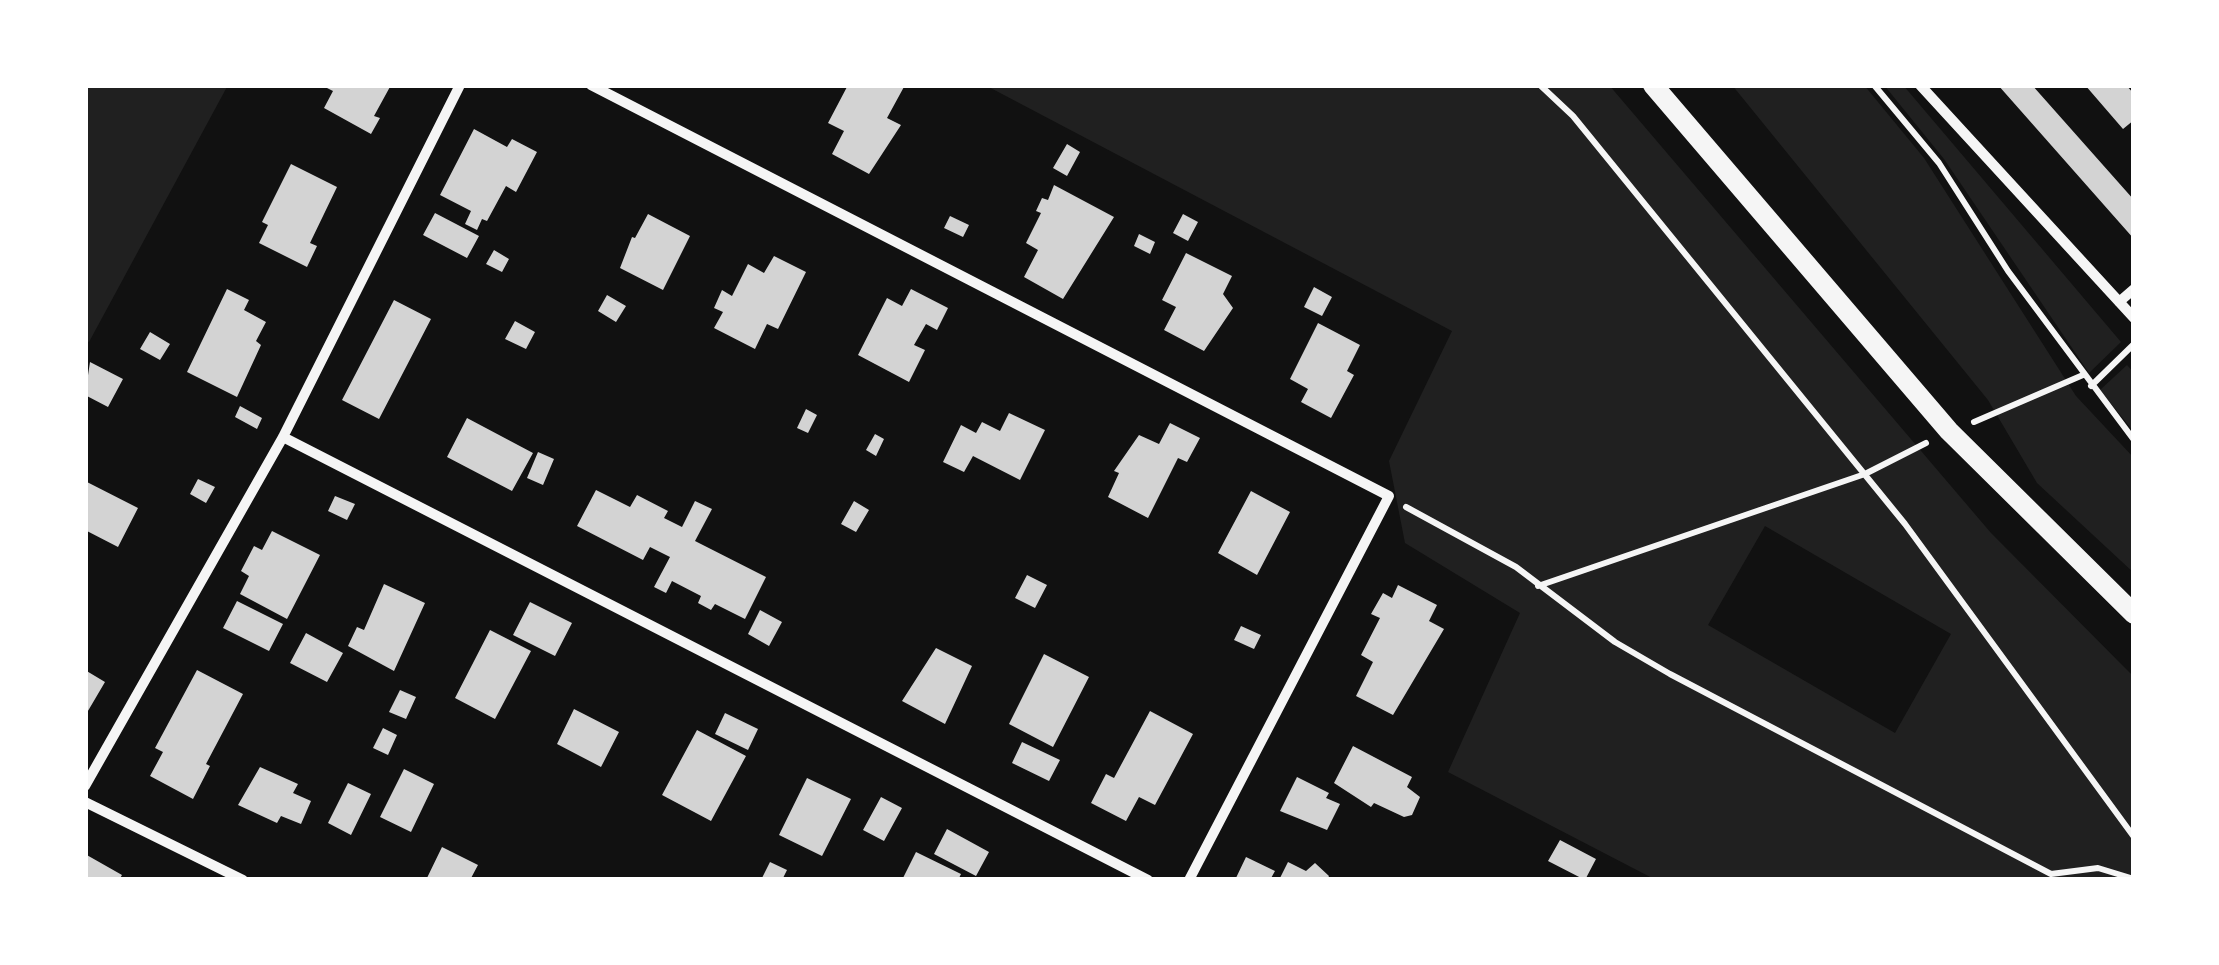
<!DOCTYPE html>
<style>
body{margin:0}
#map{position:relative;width:2219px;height:965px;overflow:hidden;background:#111;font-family:Rubik,sans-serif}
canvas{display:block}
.frame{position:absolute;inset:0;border:88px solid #fff;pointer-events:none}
</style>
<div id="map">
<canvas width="2219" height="965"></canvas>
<div class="frame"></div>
</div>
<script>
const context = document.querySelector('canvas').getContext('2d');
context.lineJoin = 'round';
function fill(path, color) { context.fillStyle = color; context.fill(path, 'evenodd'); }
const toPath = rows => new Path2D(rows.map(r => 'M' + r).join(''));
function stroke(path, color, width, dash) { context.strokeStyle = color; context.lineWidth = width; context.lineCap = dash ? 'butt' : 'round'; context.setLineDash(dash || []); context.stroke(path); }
const green = toPath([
 [85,85,228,85,89,342,85,340],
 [985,85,1609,85,1991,533,2134,677,2134,880,1656,880,1448,772,1520,613,1405,543,1389,461,1452,331],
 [1765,526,1951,634,1895,733,1708,625],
 [1732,85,1864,85,1924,158,2076,396,2134,458,2134,573,2037,483,1988,400],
 [1884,85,1903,85,2121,342,2089,373,1944,159],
 [2127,365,2134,373,2134,432,2100,390]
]);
const building = toPath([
 [321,85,391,85,374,116,380,118,371,134,324,108,333,91],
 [848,85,905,85,887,118,901,125,869,174,832,154,844,131,828,123],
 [1998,85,2032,85,2134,200,2134,239],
 [2085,85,2126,85,2134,94,2134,120,2123,129],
 [474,129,507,147,512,139,537,152,516,192,506,186,487,221,482,219,477,230,465,224,471,211,440,195],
 [1067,144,1080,152,1067,176,1053,168],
 [291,164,337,187,310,243,317,246,307,267,259,243,268,225,262,222],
 [1054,185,1114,217,1063,299,1024,277,1038,250,1026,243,1041,213,1036,211,1042,198,1048,200],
 [435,213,479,236,467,258,423,235],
 [648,214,690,236,663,290,620,268,632,237,635,238],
 [1183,214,1198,222,1188,241,1173,233],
 [950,216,969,225,963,237,944,228],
 [1139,234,1155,242,1150,254,1134,246],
 [494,250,509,259,502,272,486,264],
 [1186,253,1232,276,1223,294,1233,308,1204,351,1164,330,1176,307,1162,300],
 [774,256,806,272,778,329,767,324,755,349,714,328,723,312,714,308,722,290,732,296,748,264,764,273],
 [1314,287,1332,297,1322,316,1304,307],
 [227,289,249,300,244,310,266,322,256,341,261,345,237,397,187,372],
 [911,289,948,308,937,330,926,324,914,345,925,350,909,382,858,355,887,298,902,306],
 [607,295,626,306,616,322,598,311],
 [394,300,431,319,379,419,342,400],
 [515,321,535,332,526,349,505,339],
 [1318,323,1360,345,1347,371,1354,375,1331,418,1301,402,1308,389,1290,379],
 [150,332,170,344,160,360,140,349],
 [90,362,123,379,108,407,85,395],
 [240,406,262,418,257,429,235,417],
 [806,409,817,415,808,433,797,428],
 [1009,413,1045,430,1020,480,973,456,964,472,943,462,961,425,976,433,982,422,1000,431],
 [467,418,533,453,512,491,447,457],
 [1170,423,1200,438,1187,462,1178,458,1148,518,1108,497,1119,473,1114,471,1139,435,1159,444],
 [875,434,884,439,876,456,866,450],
 [538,452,554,459,543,485,527,478],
 [198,479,215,487,206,503,190,494],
 [85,481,138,508,118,547,85,530],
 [596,490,630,507,637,495,668,511,664,518,682,527,695,501,712,509,695,541,766,577,745,619,715,604,711,610,698,603,701,596,672,581,666,593,654,587,670,557,650,547,643,560,577,526],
 [1251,491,1290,512,1257,575,1218,553],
 [335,496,355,504,347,520,328,511],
 [854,501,869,510,856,532,841,524],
 [272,531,320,555,287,619,240,594,249,576,241,571,254,546,262,550],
 [1027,575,1047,585,1035,608,1015,598],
 [384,584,425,603,394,671,348,646,357,627,364,630],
 [1398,585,1437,605,1429,621,1444,629,1393,715,1356,696,1373,662,1361,655,1380,618,1371,614,1383,593,1392,598],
 [237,601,283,624,269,651,223,628],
 [530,602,572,623,555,656,513,635],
 [760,610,782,622,769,646,748,634],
 [1241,626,1261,635,1254,649,1234,640],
 [490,630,531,651,495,719,455,698],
 [306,633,343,653,327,682,290,663],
 [936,648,972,666,945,724,902,701],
 [1044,654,1089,677,1053,747,1009,724],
 [85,670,105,682,85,716],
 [197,670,243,694,206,764,210,766,193,799,150,776,163,752,155,748],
 [400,690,416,697,406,719,389,712],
 [574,709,619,732,601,767,557,744],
 [1150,711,1193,734,1155,805,1139,797,1126,821,1091,803,1106,774,1114,778],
 [725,713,758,729,748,750,715,734],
 [383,728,397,735,388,755,373,748],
 [697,730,746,756,711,821,662,795],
 [1022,742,1060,760,1049,781,1012,763],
 [1353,746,1412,777,1407,787,1420,797,1412,815,1404,817,1374,803,1371,807,1334,783],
 [260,767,298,784,293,793,311,801,301,824,281,816,277,823,238,805],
 [404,769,434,784,411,832,380,817],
 [1297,777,1329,793,1326,798,1340,804,1327,830,1280,811],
 [807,778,851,799,822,856,779,835],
 [348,783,371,794,351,835,328,823],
 [881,797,902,808,884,841,863,830],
 [947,829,989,852,976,876,934,854],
 [1560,840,1596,859,1585,880,1548,861],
 [442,847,478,865,470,880,426,880],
 [916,852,961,874,958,880,902,880],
 [85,854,122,875,119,880,85,880],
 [1246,857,1275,871,1270,880,1235,880],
 [770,862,787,870,782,880,761,880],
 [1288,862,1306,871,1315,863,1329,876,1327,880,1279,880]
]);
const path = toPath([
 [1540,85,1573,116,1905,524,2134,837],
 [1874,85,1939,163,2008,271,2134,440],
 [2091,386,2134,344],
 [1974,422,2083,375],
 [1406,507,1516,567,1615,642,1670,674,2051,874,2098,868,2134,879],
 [1538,586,1865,474,1926,443]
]);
const minor = toPath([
 [591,85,1389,496,1189,880],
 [1920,85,2134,318],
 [2119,302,2134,289],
 [283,437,1148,880],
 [85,786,283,437,460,85],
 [85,802,243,880]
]);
const secondary = toPath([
 [1653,85,1949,431,2134,614]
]);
fill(green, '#202020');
fill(building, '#d3d3d3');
stroke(path, '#f5f5f5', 6);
stroke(minor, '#f5f5f5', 10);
stroke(secondary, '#f5f5f5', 20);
</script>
